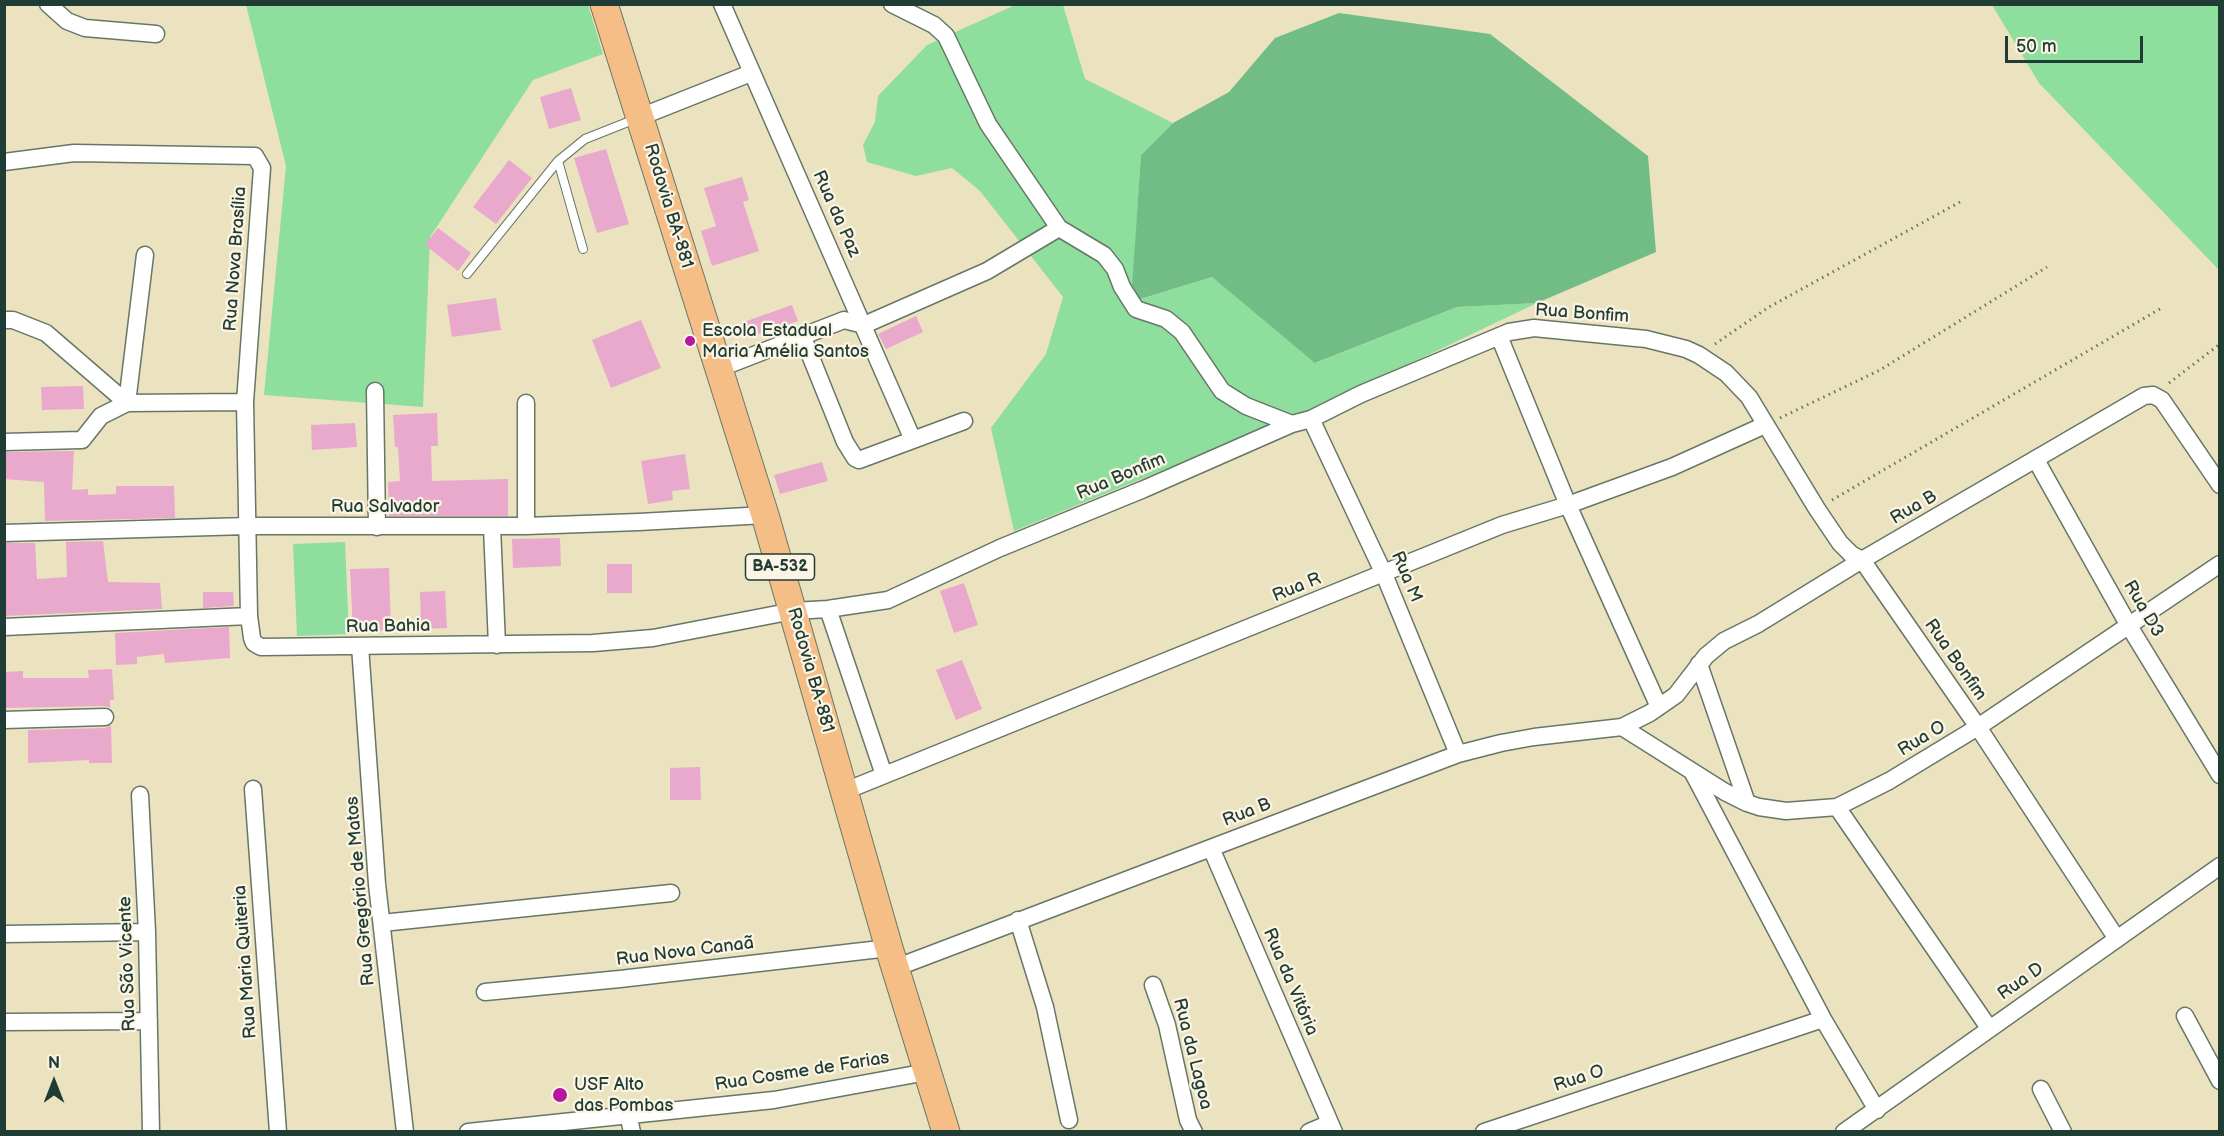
<!DOCTYPE html>
<meta charset="utf-8">
<style>
body{margin:0}
#map{position:relative;width:2224px;height:1136px;overflow:hidden;background:#ebe2c0;font-family:"Balsamiq Sans",sans-serif}
canvas{display:block}
.frame{position:absolute;inset:0;border:6px solid #1f3d34;pointer-events:none}
.north{position:absolute;left:24px;top:1052px;width:60px;height:60px;-webkit-text-stroke:4px #fcf5e5;paint-order:stroke;rotate:0deg;font-size:16px;font-weight:700;line-height:24px;text-align:center;color:#1f3d34}
.north::after{content:'';display:block;margin:auto;width:21px;height:27px;background:#1f3d34;clip-path:polygon(50% 0,100% 100%,50% 72%,0 100%)}
.scale{position:absolute;left:2005px;top:36px;width:138px;height:27px;box-sizing:border-box;border:3px solid #1f3d34;border-top:0;padding-left:8px;font-size:18px;line-height:21px;white-space:nowrap;color:#1f3d34;-webkit-text-stroke:4px #fcf5e5;paint-order:stroke}
</style>
<div id="map">
<canvas width="2224" height="1136"></canvas>
<div class="frame"></div>
<div class="north">N</div>
<div class="scale">50 m</div>
</div>
<script>
const context = document.querySelector('canvas').getContext('2d');
context.lineJoin = 'round';
function fill(path, color) { context.fillStyle = color; context.fill(path, 'evenodd'); }
const toPath = rows => new Path2D(rows.map(r => 'M' + r).join(''));
function stroke(path, color, width, dash) { context.strokeStyle = color; context.lineWidth = width; context.lineCap = dash ? 'butt' : 'round'; context.setLineDash(dash || []); context.stroke(path); }
function write(font, color, halo, rows, align = 'center') {
  context.font = font + ' "Balsamiq Sans",sans-serif'; context.lineWidth = 4.5; context.setLineDash([]); context.textBaseline = 'middle'; context.strokeStyle = halo; context.fillStyle = color; for (const [text, x, y, turn = 0] of rows) {
    context.save(); context.translate(x, y); context.rotate((+turn || 0) * Math.PI / 180); context.textAlign = isNaN(turn) ? turn : align; if (halo) context.strokeText(text, 0, 0); context.fillText(text, 0, 0); context.restore();
  }
}
const green = toPath([
 [246,5,588,5,603,54,533,80,430,237,423,407,264,395,286,166],
 [1015,5,1063,5,1085,79,1173,123,1141,155,1132,302,1212,277,1316,363,1457,307,1537,303,1325,404,1014,531,991,428,1046,354,1063,297,980,191,952,168,916,176,867,162,863,145,875,122,878,96,927,45],
 [1992,5,2219,5,2219,270,2039,83],
 [345,542,349,634,297,636,293,544]
]);
const forest = toPath([
 [1339,13,1490,34,1648,156,1656,252,1537,303,1457,307,1315,363,1212,277,1131,302,1141,155,1173,123,1229,92,1275,38]
]);
const building = toPath([
 [571,88,581,120,549,129,540,97],
 [606,149,629,224,597,233,574,158],
 [509,160,532,178,496,224,473,207],
 [742,177,749,200,743,202,759,251,712,266,701,231,716,226,704,188],
 [438,228,471,253,458,271,425,245],
 [496,298,501,330,452,337,447,305],
 [792,305,798,321,746,338,741,323],
 [916,316,923,332,886,349,878,334],
 [641,320,661,368,611,388,592,340],
 [83,386,84,409,42,410,41,387],
 [437,413,438,446,431,446,432,481,508,479,508,516,389,516,388,482,400,481,398,447,395,447,393,415],
 [355,423,357,447,312,450,311,425],
 [74,451,72,490,88,489,88,495,116,494,116,486,174,486,175,518,45,521,44,482,4,479,4,452],
 [685,454,690,489,672,491,673,500,648,504,641,461],
 [822,462,828,481,780,494,774,475],
 [560,538,561,566,513,568,512,539],
 [103,541,108,582,160,583,162,609,4,616,4,543,35,543,37,579,67,577,66,542],
 [607,564,632,564,632,593,607,593],
 [389,568,391,630,353,631,350,569],
 [964,583,978,625,954,633,940,591],
 [445,591,447,628,421,629,420,592],
 [203,592,233,592,234,606,203,608],
 [229,627,230,658,165,663,164,654,137,657,137,664,116,665,115,633],
 [962,660,982,709,956,720,936,670],
 [112,669,114,700,110,700,110,708,105,706,4,708,4,672,23,671,23,678,89,678,88,670],
 [111,725,112,763,89,763,89,760,28,763,28,730,105,728],
 [700,767,701,800,670,800,670,768]
]);
const path = toPath([
 [1715,344,1769,307,1960,202],
 [2169,383,2220,344],
 [1780,418,1880,370,2047,267],
 [1832,500,2160,309]
]);
const lane = toPath([
 [558,161,583,249],
 [467,274,558,161,585,139,638,118]
]);
const street = toPath([
 [48,4,67,21,85,28,156,34],
 [722,4,913,440],
 [892,4,934,25,946,36,988,124,1059,228,1104,255,1115,269,1122,287,1136,309,1166,319,1182,332,1222,391,1246,406,1292,424],
 [640,117,751,73],
 [4,162,74,153,255,156,262,168,245,402,249,616],
 [4,320,13,320,46,333,127,403,245,402],
 [802,335,845,442,855,458,859,460,964,421],
 [1499,336,1568,505,1659,707],
 [718,369,844,320,864,325,987,271,1059,228],
 [375,391,377,527],
 [526,403,526,526],
 [1311,419,1384,574,1458,754],
 [4,442,82,440,101,416,127,403,145,255],
 [2036,460,2129,626,2220,775],
 [492,527,497,645],
 [4,533,247,526,526,526,639,522,765,515],
 [828,609,884,775],
 [4,627,249,616,252,638,254,643,261,647,593,643,653,638,793,611,828,609,888,600,1000,548,1144,489,1292,424,1311,419,1361,394,1509,332,1534,328,1646,339,1686,349,1699,355,1726,373,1749,397,1817,509,1840,543,1851,554,1862,560,1978,727,2117,939],
 [360,646,377,884,405,1132],
 [1699,664,1747,803],
 [4,720,105,717],
 [1622,727,1725,792,1747,803,1759,807,1786,811,1837,807,1889,781,1978,727,2220,564],
 [1693,773,1823,1019,1877,1110],
 [253,789,278,1132],
 [845,791,1502,525,1568,505,1672,467,1765,425],
 [140,795,147,932,151,1132],
 [1837,807,1989,1028],
 [1211,848,1334,1132],
 [1018,920,1045,1007,1069,1120],
 [382,923,671,893],
 [4,934,147,932],
 [895,968,1458,754,1501,743,1534,737,1622,727,1650,713,1676,695,1706,656,1724,641,1758,624,1862,560,2144,396,2153,395,2162,400,2220,485],
 [1153,985,1167,1025,1188,1120,1194,1132],
 [485,992,620,979,889,948],
 [2185,1016,2220,1081],
 [4,1022,149,1021],
 [2041,1089,2063,1132],
 [628,1114,632,1132],
 [468,1132,774,1100,927,1072],
 [1309,1132,1330,1123],
 [1484,1132,1823,1019],
 [1844,1132,2220,866]
]);
const primary = toPath([
 [604,4,765,515,889,948,946,1132]
]);
const markers = [
 [690,341,6,"#b5179e"],
 [560,1095,8,"#b5179e"]
];
const shields = [
 [780,567,69]
];
const shieldNames = [
 ["BA-532",780,567]
];
const streetNames = [
 ["Rodovia BA-881",668,206,73],
 ["Rua da Paz",836,214,66],
 ["Rua Nova Brasília",236,259,-86],
 ["Rua Bonfim",1582,314,4],
 ["Rua Bonfim",1121,477,-23],
 ["Rua Salvador",385,507],
 ["Rua B",1914,508,-30],
 ["Rua M",1406,577,67],
 ["Rua R",1297,588,-22],
 ["Rua D3",2143,609,60],
 ["Rua Bahia",388,627,-1],
 ["Rua Bonfim",1955,660,55],
 ["Rodovia BA-881",810,670,74],
 ["Rua O",1922,739,-31],
 ["Rua B",1247,813,-21],
 ["Rua Gregório de Matos",361,891,-95],
 ["Rua Nova Canaã",685,952,-7],
 ["Rua Maria Quiteria",246,962,-94],
 ["Rua São Vicente",128,964,-92],
 ["Rua da Vitória",1290,982,67],
 ["Rua D",2021,982,-35],
 ["Rua da Lagoa",1192,1054,76],
 ["Rua Cosme de Farias",802,1072,-9],
 ["Rua O",1579,1079,-18]
];
const poiNames = [
 ["Escola Estadual",702,331],
 ["Maria Amélia Santos",702,352],
 ["USF Alto",574,1085],
 ["das Pombas",574,1106]
];
fill(green, '#8ede9e');
fill(forest, '#72bd85');
fill(building, '#e9a9cc');
stroke(lane, '#667765', 10);
stroke(street, '#667765', 19);
stroke(primary, '#667765', 29);
stroke(path, '#667765', 3, [1.5, 4.5]);
stroke(lane, '#fff', 8);
stroke(street, '#fff', 16);
stroke(primary, '#f6be87', 27);
for (const [x, y, r, color] of markers) { const dot = new Path2D(); dot.arc(x, y, r, 0, 2 * Math.PI); context.fillStyle = color; context.fill(dot); stroke(dot, '#fcf5e5', 2); }
for (const [x, y, w] of shields) { const box = new Path2D(); box.roundRect(x - w / 2, y - 13, w, 26, 4.5); context.fillStyle = '#fcf5e5'; context.fill(box); stroke(box, '#1f3d34', 1.5); }
write('bold 16px', '#1f3d34', null, shieldNames);
write('18px', '#1f3d34', '#fcf5e5', streetNames);
write('18px', '#1f3d34', '#fcf5e5', poiNames, 'left');
</script>
